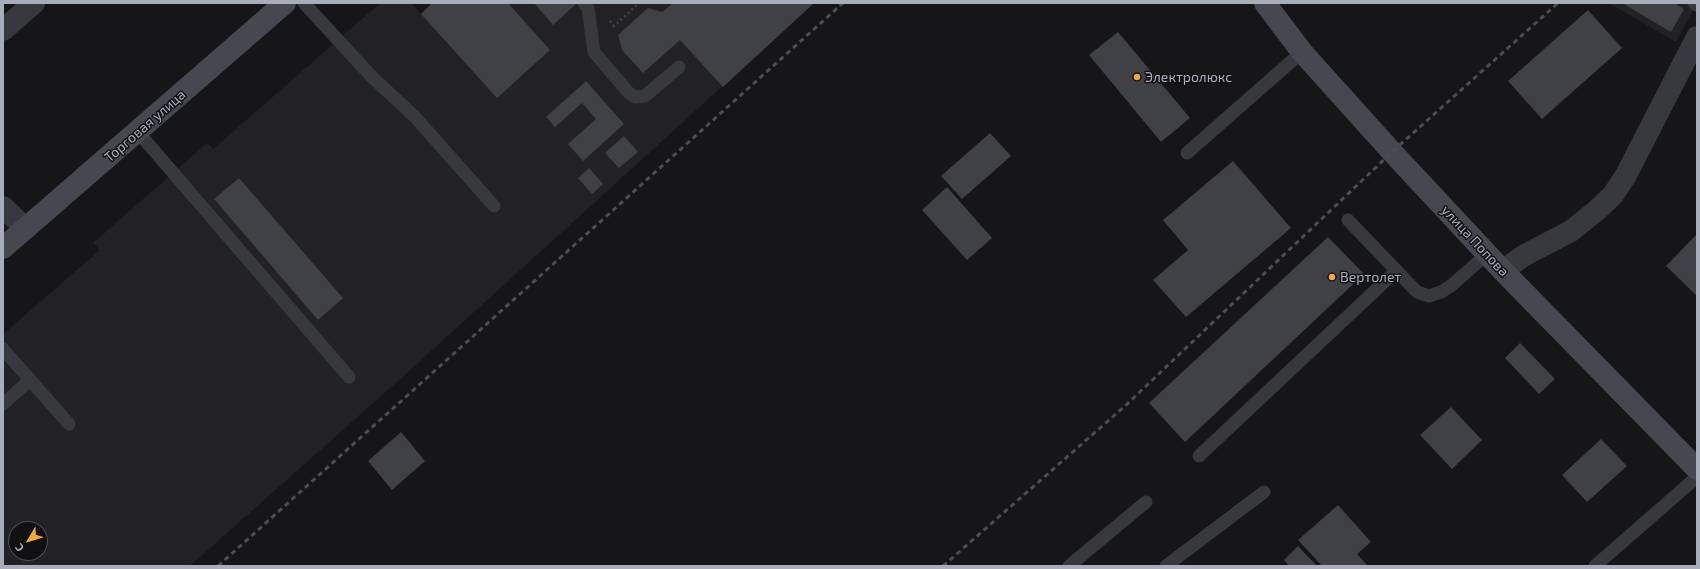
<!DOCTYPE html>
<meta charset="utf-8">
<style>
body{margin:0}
#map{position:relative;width:1700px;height:569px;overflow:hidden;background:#161618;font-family:"Exo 2",sans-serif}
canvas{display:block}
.frame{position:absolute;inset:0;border:4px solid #a8aeb9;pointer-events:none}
.north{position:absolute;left:8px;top:521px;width:40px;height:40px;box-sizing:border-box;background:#111113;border:1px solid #4d5055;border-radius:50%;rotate:232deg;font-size:11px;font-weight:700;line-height:16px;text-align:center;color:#a8aeb9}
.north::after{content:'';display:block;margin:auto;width:14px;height:18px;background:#f7a830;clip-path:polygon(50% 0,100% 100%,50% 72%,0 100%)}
</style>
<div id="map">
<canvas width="1700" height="569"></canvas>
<div class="frame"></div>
<div class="north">С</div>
</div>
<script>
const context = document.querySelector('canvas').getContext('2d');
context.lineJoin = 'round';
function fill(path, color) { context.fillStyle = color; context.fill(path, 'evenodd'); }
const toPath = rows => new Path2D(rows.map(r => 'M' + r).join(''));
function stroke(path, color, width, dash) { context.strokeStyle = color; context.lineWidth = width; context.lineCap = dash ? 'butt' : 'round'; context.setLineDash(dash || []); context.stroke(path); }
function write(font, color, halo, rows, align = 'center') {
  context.font = font + ' "Exo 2",sans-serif'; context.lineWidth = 3; context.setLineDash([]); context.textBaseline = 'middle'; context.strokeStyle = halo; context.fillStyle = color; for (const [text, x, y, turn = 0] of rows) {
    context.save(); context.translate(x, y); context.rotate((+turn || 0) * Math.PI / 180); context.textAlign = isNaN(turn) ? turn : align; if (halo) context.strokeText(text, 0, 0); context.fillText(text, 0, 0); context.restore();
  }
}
const built = toPath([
 [380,3,411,3,421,14,432,3,814,3,408,372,190,566,3,566,3,334,100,250,93,243,207,143,213,149],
 [16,529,40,529,40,553,16,553],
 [1609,3,1697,3,1676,42]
]);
const building = toPath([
 [432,3,508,3,550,50,497,98,421,14],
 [534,3,575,3,576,4,553,25],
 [673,3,814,3,723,87,680,40,643,73,622,50,618,35,648,8,662,12],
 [1622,3,1674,3,1684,9,1671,32],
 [1588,10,1622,48,1542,119,1508,81],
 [1118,32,1190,118,1161,142,1089,55],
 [586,81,624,124,583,161,568,144,596,119,582,103,555,127,546,117],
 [990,133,1011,156,962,199,941,176],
 [624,136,638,152,619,168,605,153],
 [1233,161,1291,228,1186,317,1153,280,1188,250,1163,220],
 [589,168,603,184,592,194,578,178],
 [239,178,343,298,318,320,214,199],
 [947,187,992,238,967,260,922,210],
 [1697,234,1697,296,1666,266],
 [1328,237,1364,274,1185,442,1149,403],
 [1520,343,1555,379,1539,394,1505,358],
 [1451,407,1482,440,1452,469,1420,435],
 [401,432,425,461,392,490,368,461],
 [1601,439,1627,466,1587,502,1562,475],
 [1338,505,1371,542,1357,554,1368,566,1322,566,1298,540],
 [1298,546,1317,566,1289,566,1284,560]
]);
const path = toPath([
 [610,21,614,26,639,3]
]);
const lane = toPath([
 [304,3,372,77,415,117,494,206],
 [584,3,588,8,594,52,628,92,635,97,645,96,679,67],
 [1694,3,1697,5],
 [138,132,349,377],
 [1187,153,1302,52],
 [1348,220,1417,292,1429,296,1441,292,1452,285,1487,254],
 [3,349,69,424],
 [3,404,30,380],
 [1199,456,1396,271],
 [1069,566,1146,502],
 [1166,566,1264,492],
 [1595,566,1697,477]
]);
const street = toPath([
 [3,30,34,3],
 [3,207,25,228],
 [1503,271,1523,256,1571,231,1596,211,1613,195,1626,175,1697,37]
]);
const secondary = toPath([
 [1265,3,1302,52,1392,152,1503,271,1697,469],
 [3,248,285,3]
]);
const rail = toPath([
 [218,566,843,3],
 [943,566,1125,406,1392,152,1558,3]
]);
const markers = [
 [1137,77,4,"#f7a830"],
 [1332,277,4,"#f7a830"]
];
const poiNames = [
 ["Электролюкс",1145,77],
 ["Вертолет",1340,277]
];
const streetNames = [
 ["Торговая улица",145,126,-41],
 ["улица Попова",1475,241,47]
];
fill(built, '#222225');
fill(building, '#404145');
stroke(path, '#3d4044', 2.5, [2, 3]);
stroke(lane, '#37393d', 13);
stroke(street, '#37393d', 22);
stroke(secondary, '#45484e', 22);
stroke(rail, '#4a4d53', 3, [5, 4]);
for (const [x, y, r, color] of markers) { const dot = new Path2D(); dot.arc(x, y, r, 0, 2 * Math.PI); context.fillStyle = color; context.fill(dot); stroke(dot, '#111113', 1.5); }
write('14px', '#a8aeb9', '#111113', poiNames, 'left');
write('14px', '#a8aeb9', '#111113', streetNames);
</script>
